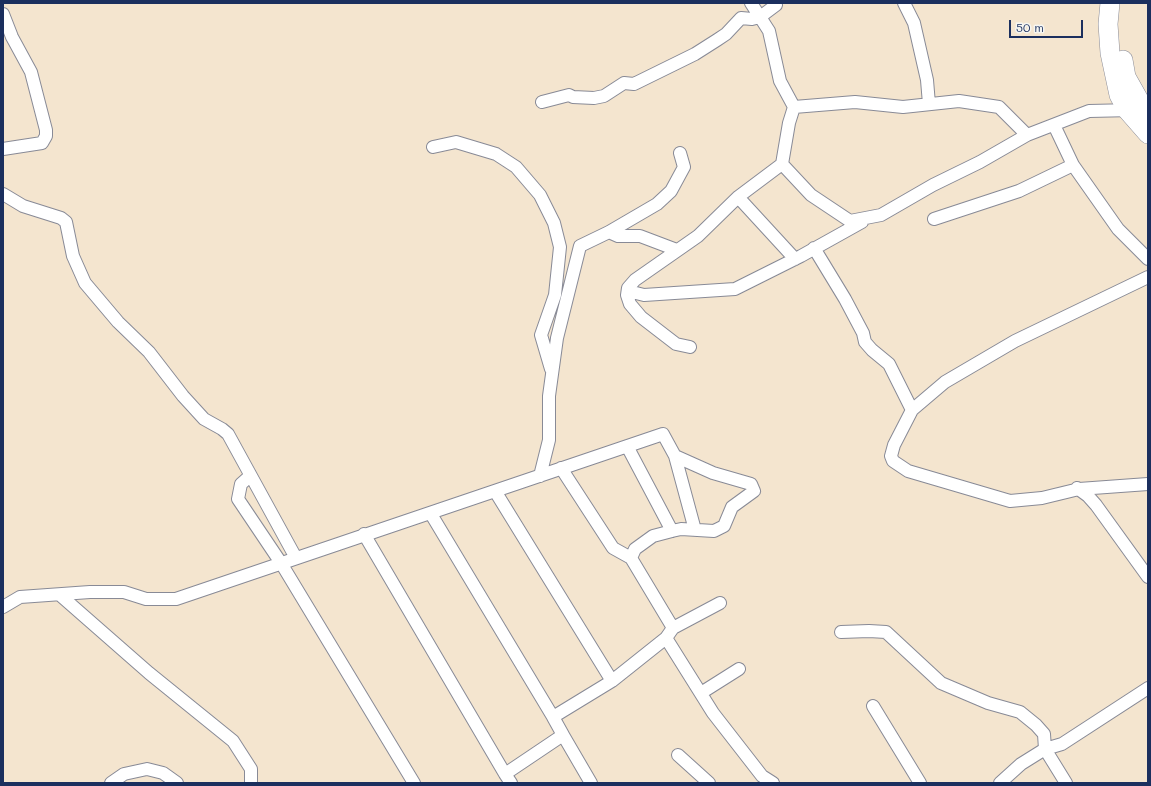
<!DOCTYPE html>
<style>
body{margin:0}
#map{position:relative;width:1151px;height:786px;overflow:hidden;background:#f4e5cf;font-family:Mali,sans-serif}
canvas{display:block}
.frame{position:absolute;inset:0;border:4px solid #1b2f5e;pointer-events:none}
.scale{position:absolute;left:1009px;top:20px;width:74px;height:18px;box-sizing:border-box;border:2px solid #1b2f5e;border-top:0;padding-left:5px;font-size:12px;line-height:14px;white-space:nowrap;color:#1b2f5e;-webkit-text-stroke:3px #f6f6f2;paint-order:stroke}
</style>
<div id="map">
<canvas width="1151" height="786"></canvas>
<div class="frame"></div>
<div class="scale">50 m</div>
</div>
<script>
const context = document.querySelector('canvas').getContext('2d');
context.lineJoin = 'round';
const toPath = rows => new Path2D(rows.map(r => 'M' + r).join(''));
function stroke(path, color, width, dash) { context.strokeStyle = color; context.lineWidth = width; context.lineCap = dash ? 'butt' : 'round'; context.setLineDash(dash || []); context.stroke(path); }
const street = toPath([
 [751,3,769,31,780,81,794,107,855,102,903,107,959,101,999,107,1027,135,1089,111,1133,110],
 [904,3,914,23,927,80,929,104],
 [3,14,12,37,31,72,46,130,46,136,42,143,3,149],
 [542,102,569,95,573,97,594,98,604,96,624,83,634,84,695,54,717,40,726,34,741,18,752,19,760,17,776,5],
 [794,107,789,123,782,164,811,195,850,221,881,215,933,185,980,162,1027,135],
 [1054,125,1073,165,1118,229,1148,259],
 [433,147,456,142,496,154,516,167,540,195,554,223,560,247,555,295,541,335,551,369],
 [3,194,23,206,61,218,66,222,73,256,85,283,118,322,149,352,183,396,204,419,222,429,228,434,296,558],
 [738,197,795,259],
 [934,219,1019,191,1073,165],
 [609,232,618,236,640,236,677,250],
 [814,248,845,299,863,333,865,342,872,350,889,364,912,410],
 [1148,277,1015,341,945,382,912,410,894,445,891,456,893,461,908,471,1010,501,1042,498,1079,489,1148,484],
 [628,291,644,295,735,289,801,256,862,222],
 [690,347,676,344,641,317,630,304,627,295,628,288,635,280,698,236,738,197,782,164],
 [627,446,672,531],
 [675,456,695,530],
 [561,468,613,548,631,558],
 [250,476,241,484,238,499,281,563,414,783],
 [540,476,549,440,549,396,557,338,580,246,609,232,657,204,671,191,684,167,680,153],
 [1077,488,1088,496,1096,505,1148,577],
 [495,491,612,681],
 [431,514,553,717],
 [364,534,505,774],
 [60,595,149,673,233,741,251,769,251,783],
 [3,607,20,597,90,592,124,592,146,599,176,599,663,434,675,456,713,473,751,484,754,491,732,507,724,526,714,531,681,529,672,531,653,536,635,549,631,558,673,628,666,638,612,681,553,717,563,735,505,774,511,783],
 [673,628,720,603],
 [841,632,869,631,886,632,941,683,988,703,1020,712,1036,725,1044,734,1045,749,1021,764,1000,783],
 [666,638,713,713,762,776,773,783],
 [701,693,739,669],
 [873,706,920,783],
 [563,735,591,783],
 [678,755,709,783],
 [111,783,124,774,147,769,163,773,177,783],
 [1066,783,1045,749,1062,744,1148,688]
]);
const primary = toPath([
 [1110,3,1108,24,1110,53,1119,95,1127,110,1148,134],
 [1123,60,1126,77,1144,109,1148,113]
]);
stroke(street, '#888a96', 14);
stroke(primary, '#888a96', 20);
stroke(street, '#fff', 12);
stroke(primary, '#fff', 19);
</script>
